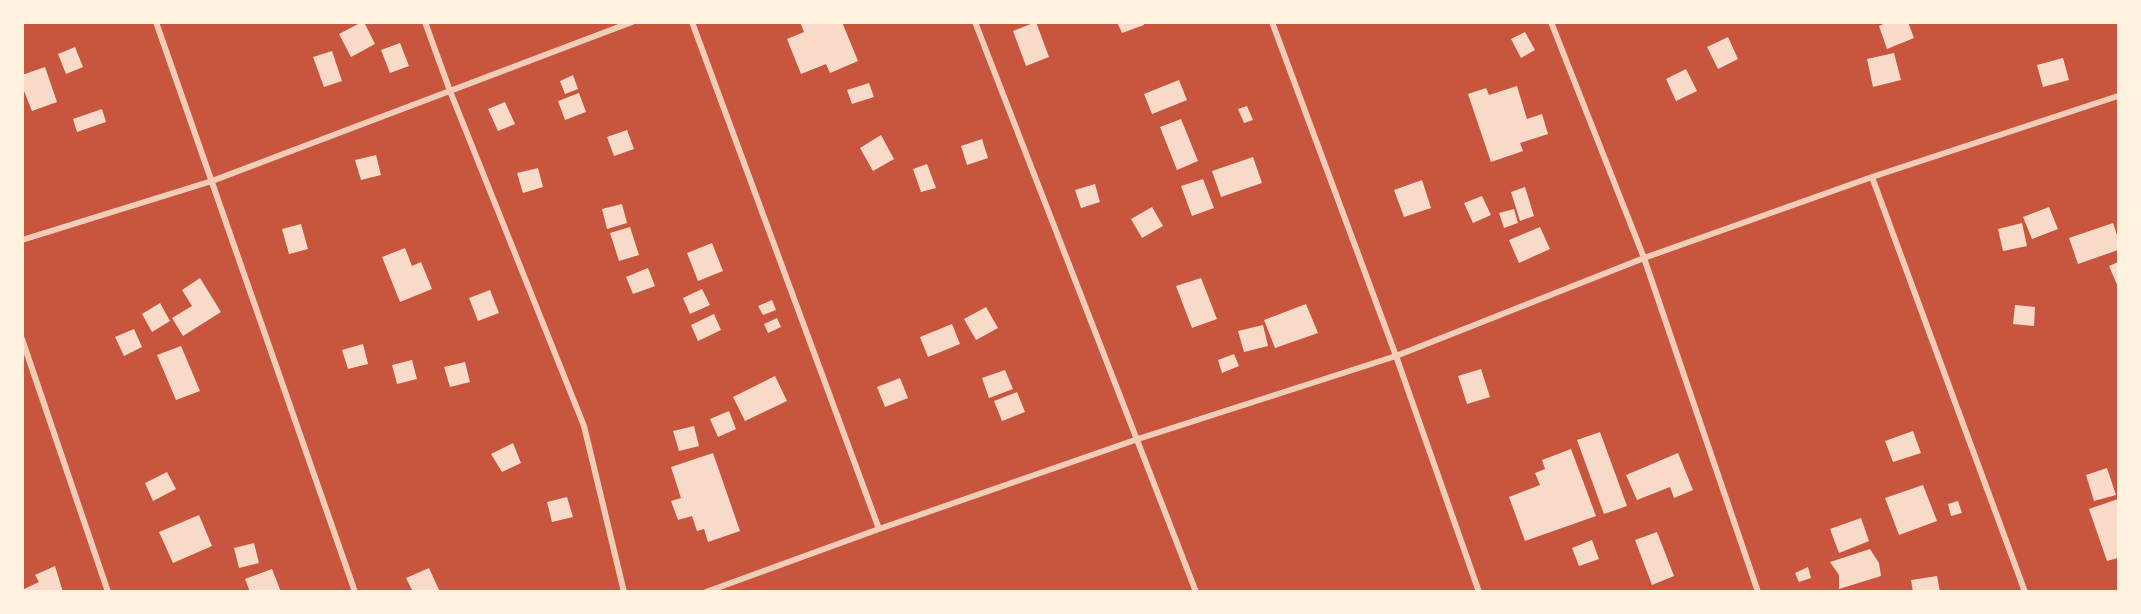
<!DOCTYPE html>
<style>
body{margin:0}
#map{position:relative;width:2141px;height:614px;overflow:hidden;background:#c8553d;font-family:"Noto Sans",sans-serif}
canvas{display:block}
.frame{position:absolute;inset:0;border:24px solid #fff3e0;pointer-events:none}
</style>
<div id="map">
<canvas width="2141" height="614"></canvas>
<div class="frame"></div>
</div>
<script>
const context = document.querySelector('canvas').getContext('2d');
context.lineJoin = 'round';
function fill(path, color) { context.fillStyle = color; context.fill(path, 'evenodd'); }
const toPath = rows => new Path2D(rows.map(r => 'M' + r).join(''));
function stroke(path, color, width, dash) { context.strokeStyle = color; context.lineWidth = width; context.lineCap = dash ? 'butt' : 'round'; context.setLineDash(dash || []); context.stroke(path); }
const building = toPath([
 [362,22,364,22,375,44,351,57,339,34],
 [800,22,842,22,858,61,830,73,826,64,801,74,787,39,804,32],
 [1036,22,1049,57,1026,66,1013,31],
 [1117,22,1143,22,1144,25,1122,33],
 [1888,22,1908,22,1914,38,1887,49,1879,26],
 [1525,32,1535,50,1521,58,1511,39],
 [1728,37,1738,59,1718,69,1707,47],
 [400,43,409,66,390,73,381,50],
 [75,47,83,67,66,74,58,54],
 [332,51,342,81,324,87,313,57],
 [1894,53,1901,80,1873,87,1867,59],
 [2063,58,2069,80,2043,87,2037,65],
 [45,67,57,102,32,111,22,86,22,75],
 [1686,69,1697,91,1676,101,1666,79],
 [573,75,578,89,565,94,560,81],
 [1179,80,1187,100,1152,114,1144,94],
 [869,83,874,97,852,104,847,90],
 [1517,86,1527,119,1542,114,1548,134,1520,143,1523,151,1491,162,1468,94,1486,88,1489,95],
 [579,93,586,112,565,120,558,101],
 [505,102,515,124,498,131,488,109],
 [1247,106,1253,120,1244,123,1238,109],
 [102,109,106,122,77,132,73,119],
 [1181,119,1198,161,1177,170,1160,127],
 [627,130,634,149,614,156,607,137],
 [881,135,894,159,873,171,860,148],
 [982,139,988,158,967,165,961,146],
 [376,155,381,175,361,180,355,160],
 [1253,157,1262,183,1221,197,1212,171],
 [927,164,936,188,921,192,913,169],
 [538,168,543,187,523,193,517,173],
 [1203,179,1214,208,1192,216,1181,186],
 [1422,180,1431,208,1404,217,1394,190],
 [1095,184,1100,202,1081,208,1075,190],
 [1525,187,1534,216,1520,221,1511,192],
 [1482,196,1491,215,1473,223,1464,203],
 [622,204,627,223,607,229,602,209],
 [1152,207,1163,226,1142,238,1131,219],
 [2049,207,2058,229,2032,239,2023,217],
 [1514,209,1518,223,1504,228,1499,213],
 [2022,223,2027,246,2003,251,1998,229],
 [2113,223,2118,238,2118,250,2078,264,2069,238],
 [301,224,308,249,289,254,282,229],
 [630,227,639,255,619,261,610,233],
 [1540,227,1550,249,1519,263,1509,240],
 [712,243,723,271,698,281,687,253],
 [405,248,412,266,421,262,432,289,400,302,382,257],
 [2118,262,2118,287,2109,266],
 [648,268,655,286,633,294,626,277],
 [200,278,221,312,183,336,172,318,192,306,182,290],
 [1201,278,1217,319,1192,328,1176,286],
 [702,289,710,305,690,314,683,298],
 [490,290,499,313,478,321,469,298],
 [772,300,776,310,763,315,758,306],
 [160,303,170,321,152,332,142,314],
 [1306,304,1318,333,1275,348,1264,320],
 [2015,305,2035,307,2034,326,2013,324],
 [986,307,998,328,976,340,964,319],
 [714,314,721,330,698,341,691,325],
 [777,318,781,327,768,333,764,324],
 [952,324,960,344,928,357,920,337],
 [1263,325,1268,346,1244,352,1238,331],
 [134,329,142,347,124,356,115,337],
 [363,344,368,364,348,369,342,350],
 [181,346,200,391,176,400,157,355],
 [1234,354,1239,366,1222,373,1218,360],
 [412,360,417,379,397,384,392,365],
 [465,362,470,382,450,387,444,367],
 [1481,369,1490,397,1467,404,1458,376],
 [1005,370,1013,389,989,398,982,378],
 [775,376,787,401,745,421,733,397],
 [900,378,908,398,885,407,877,387],
 [1017,392,1025,412,1002,421,994,401],
 [729,411,736,429,718,437,710,419],
 [694,426,699,446,679,451,673,431],
 [1913,431,1921,453,1893,462,1885,441],
 [1600,432,1627,506,1604,514,1577,440],
 [513,443,521,463,502,472,491,454],
 [1571,449,1596,516,1525,541,1509,497,1540,485,1535,473,1545,469,1542,460],
 [713,453,740,531,708,542,704,529,697,531,692,516,678,520,671,501,681,498,671,467],
 [1678,453,1693,490,1674,498,1670,487,1637,500,1626,475],
 [2107,468,2116,495,2094,501,2086,475],
 [167,472,176,489,153,501,145,483],
 [1923,485,1937,521,1899,535,1885,498],
 [567,497,573,517,552,522,547,502],
 [2118,499,2118,558,2107,561,2089,509],
 [1958,501,1962,513,1951,516,1948,504],
 [199,515,212,546,173,563,159,532],
 [1861,518,1869,541,1839,553,1830,529],
 [1657,532,1674,576,1652,585,1635,540],
 [1592,540,1599,559,1579,566,1572,548],
 [254,543,259,563,239,568,234,548],
 [1870,549,1879,563,1881,576,1839,589,1839,575,1830,562],
 [55,566,63,592,22,592,22,590,39,582,35,575],
 [1808,567,1811,578,1799,582,1795,573],
 [429,568,440,592,413,592,406,578],
 [272,569,281,592,250,592,245,579],
 [1937,576,1940,592,1913,592,1911,580]
]);
const minor = toPath([
 [156,22,355,592],
 [425,22,450,91,584,426,624,592],
 [692,22,879,529],
 [975,22,1196,592],
 [1272,22,1396,356,1479,592],
 [1551,22,1644,258,1758,592],
 [1872,177,2025,592],
 [22,240,212,181,632,22],
 [22,339,108,592],
 [706,592,879,529,1138,439,1396,356,1644,258,1872,177,2118,96]
]);
fill(building, '#f7dbc8');
stroke(minor, '#f1ccb7', 6);
</script>
